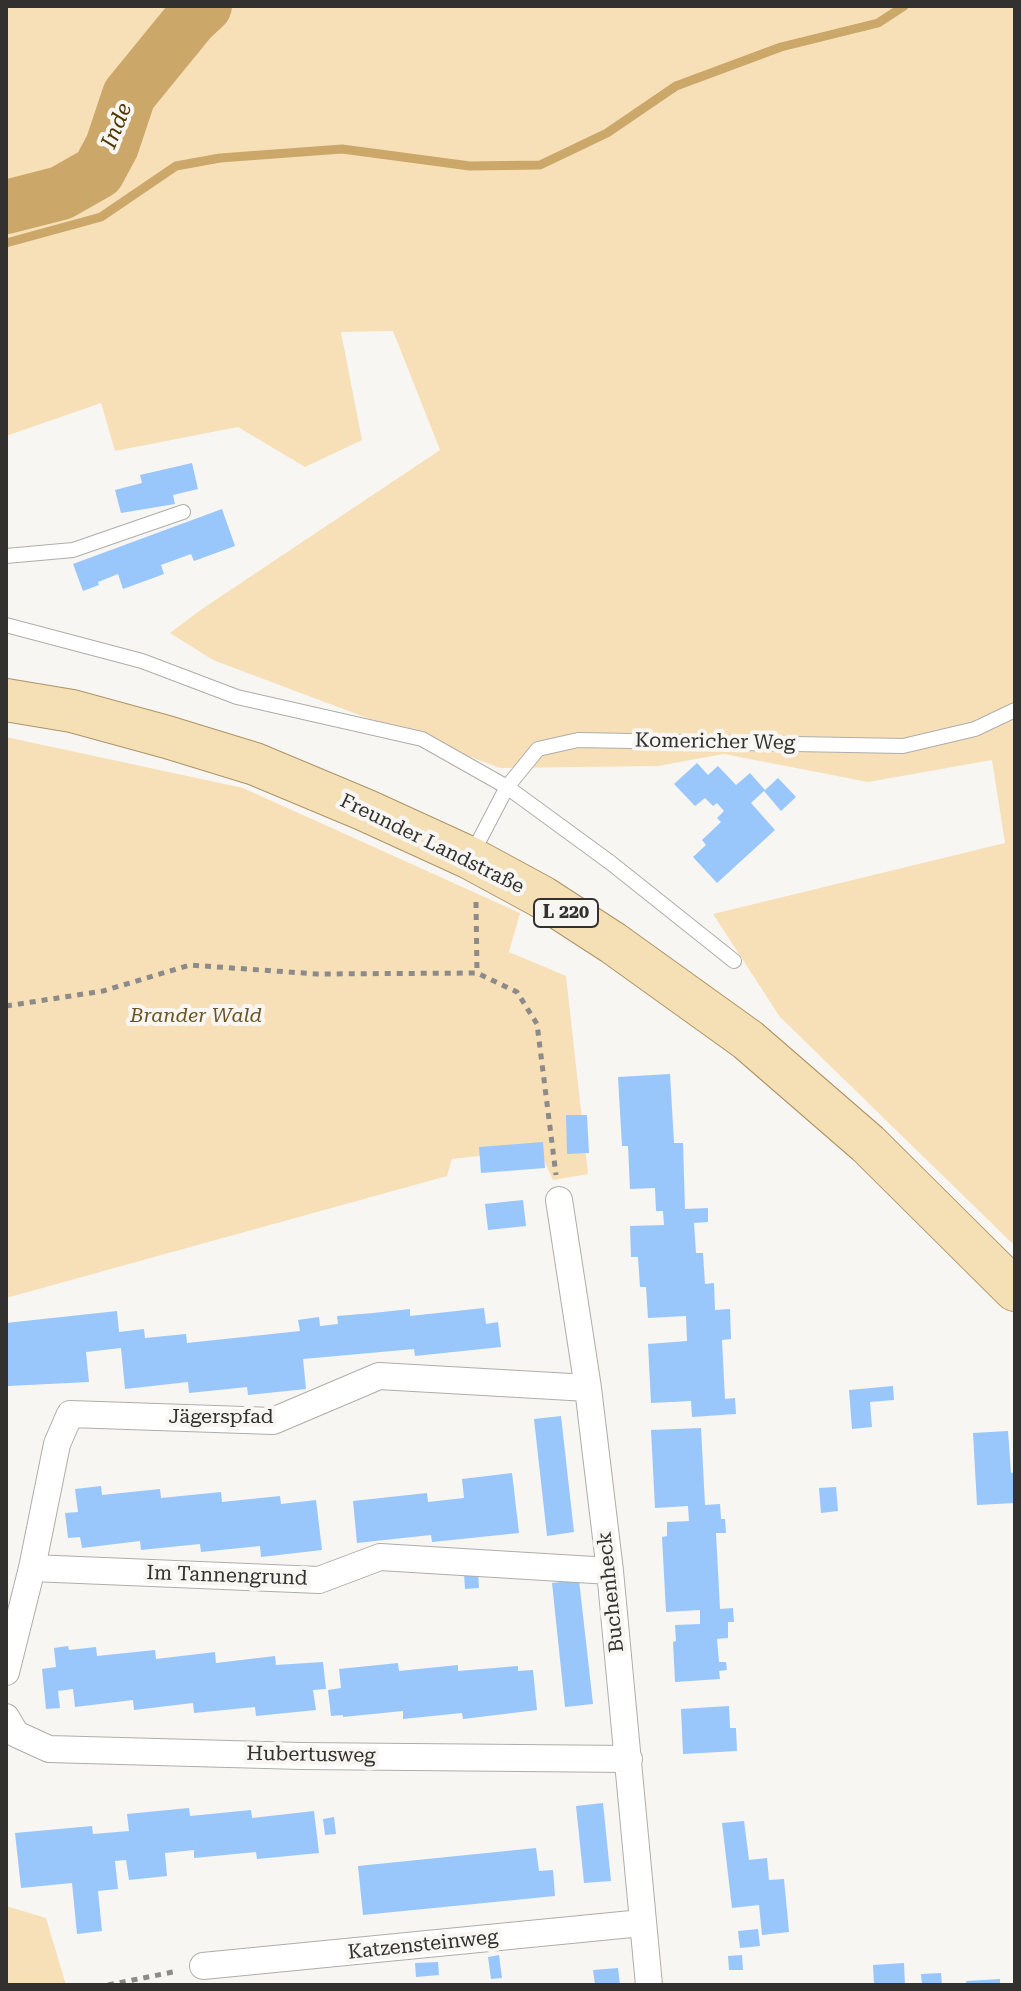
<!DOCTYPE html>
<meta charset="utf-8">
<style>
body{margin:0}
#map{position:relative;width:1021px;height:1991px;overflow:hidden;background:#f8f6f2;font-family:"Roboto Serif",serif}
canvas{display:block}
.frame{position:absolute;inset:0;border:8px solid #323130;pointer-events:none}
</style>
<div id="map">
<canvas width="1021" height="1991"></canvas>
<div class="frame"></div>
</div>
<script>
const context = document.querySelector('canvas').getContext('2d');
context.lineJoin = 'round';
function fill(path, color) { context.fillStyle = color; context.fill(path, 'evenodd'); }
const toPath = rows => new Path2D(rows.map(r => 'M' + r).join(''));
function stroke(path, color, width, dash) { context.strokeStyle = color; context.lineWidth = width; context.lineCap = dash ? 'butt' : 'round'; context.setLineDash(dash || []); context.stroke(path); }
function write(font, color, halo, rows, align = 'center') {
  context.font = font + ' "Roboto Serif",serif'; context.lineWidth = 8; context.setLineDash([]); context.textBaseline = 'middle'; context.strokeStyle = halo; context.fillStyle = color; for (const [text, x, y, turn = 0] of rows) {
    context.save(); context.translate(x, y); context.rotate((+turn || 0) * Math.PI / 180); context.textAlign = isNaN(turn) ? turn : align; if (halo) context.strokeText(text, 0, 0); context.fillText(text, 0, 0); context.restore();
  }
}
const green = toPath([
 [6,6,1015,6,1015,1246,780,1017,713,914,1005,843,992,760,868,782,724,754,658,766,500,768,213,660,170,633,202,609,440,450,393,331,341,332,362,440,305,467,238,427,115,451,101,403,6,436],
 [6,737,243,788,520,913,509,952,566,976,588,1174,553,1180,539,1149,452,1159,447,1176,6,1298],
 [6,1906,46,1918,66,1985,6,1985]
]);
const stream = toPath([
 [6,243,101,217,176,166,220,158,342,149,470,166,540,165,607,133,676,86,781,47,878,23,904,6]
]);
const river = toPath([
 [6,207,61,193,98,172,112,146,129,95,191,19,205,6]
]);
const building = toPath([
 [192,463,198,489,173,495,175,504,121,513,115,490,142,483,140,475],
 [222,509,235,546,194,561,191,554,161,565,164,574,123,589,118,574,98,582,99,585,83,591,73,564],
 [697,763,708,775,718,766,736,785,750,773,765,790,751,803,775,830,717,883,693,857,706,845,702,840,721,822,717,818,724,811,717,803,713,806,705,798,695,806,674,784],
 [778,778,796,797,781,811,764,791],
 [670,1074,674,1143,683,1143,685,1209,708,1208,708,1222,694,1223,696,1253,703,1253,705,1284,714,1283,715,1310,730,1309,731,1339,722,1340,725,1399,735,1398,736,1414,692,1417,691,1401,651,1403,648,1344,687,1341,686,1316,648,1318,646,1287,640,1287,638,1257,631,1257,630,1226,664,1225,663,1211,656,1211,655,1188,630,1189,628,1146,622,1146,618,1077],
 [566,1115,587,1115,589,1153,567,1154],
 [543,1142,545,1168,481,1173,479,1147],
 [523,1200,526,1226,488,1230,485,1204],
 [484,1308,486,1324,498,1322,501,1347,415,1356,414,1349,303,1359,306,1389,248,1395,247,1387,189,1393,188,1382,125,1389,121,1348,86,1352,89,1382,8,1386,6,1323,117,1311,119,1332,144,1329,145,1338,186,1334,187,1343,300,1331,298,1320,319,1317,320,1326,338,1324,337,1316,373,1313,410,1309,410,1316],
 [893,1386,894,1400,870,1402,872,1427,852,1429,849,1390],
 [561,1416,574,1532,547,1536,534,1419],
 [701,1428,705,1505,720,1504,721,1519,725,1519,726,1533,716,1533,720,1609,733,1608,734,1622,728,1622,728,1638,717,1639,719,1662,726,1662,727,1670,719,1671,720,1679,675,1682,673,1642,676,1641,675,1625,700,1624,700,1610,666,1612,662,1537,667,1536,667,1522,689,1521,688,1506,655,1508,651,1430],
 [1008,1431,1011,1473,1015,1472,1015,1503,977,1505,973,1433],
 [512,1473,519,1533,432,1542,431,1535,357,1543,353,1501,427,1493,428,1502,464,1498,462,1479],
 [101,1486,102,1495,160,1489,161,1498,221,1492,222,1502,280,1496,281,1504,316,1500,322,1550,261,1557,260,1546,201,1552,200,1544,141,1550,140,1541,82,1548,80,1537,68,1538,65,1513,78,1512,75,1489],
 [836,1487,838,1511,821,1513,819,1488],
 [478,1571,479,1588,465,1589,464,1573],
 [579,1580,593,1704,565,1707,552,1583],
 [68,1646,69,1650,96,1647,97,1656,155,1650,156,1659,215,1652,216,1663,275,1656,276,1665,323,1662,326,1689,313,1690,316,1710,256,1716,255,1707,194,1713,193,1703,134,1710,133,1700,75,1707,73,1689,58,1691,60,1708,46,1709,42,1669,56,1667,54,1648],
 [398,1663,399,1671,458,1665,458,1671,518,1666,518,1671,533,1670,537,1710,463,1719,462,1713,403,1719,403,1711,343,1717,343,1715,331,1716,328,1690,341,1688,339,1669],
 [729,1706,730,1728,736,1728,737,1751,683,1754,681,1709],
 [603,1803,611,1881,584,1883,576,1806],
 [189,1808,190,1816,251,1810,252,1818,314,1811,319,1853,257,1859,256,1852,194,1858,194,1850,165,1853,167,1876,129,1880,126,1860,115,1861,118,1889,98,1891,102,1931,77,1934,72,1883,21,1888,15,1833,92,1826,93,1834,129,1831,127,1814],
 [334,1817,336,1834,325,1835,323,1819],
 [744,1821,749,1860,767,1858,769,1880,784,1879,789,1932,762,1935,759,1905,732,1908,722,1823],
 [536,1848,539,1871,553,1870,555,1896,363,1915,358,1866],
 [758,1929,760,1946,740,1948,738,1931],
 [499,1955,502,1978,491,1979,488,1957],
 [742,1955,743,1970,729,1970,728,1956],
 [438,1962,439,1975,416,1977,415,1963],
 [904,1963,905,1985,874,1985,873,1965],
 [618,1968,620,1985,595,1985,593,1970],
 [941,1973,942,1985,922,1985,921,1974],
 [1000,1979,1000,1985,967,1985,966,1981]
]);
const path = toPath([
 [476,902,477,973],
 [6,1006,103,991,190,965,317,974,477,973,517,992,537,1024,556,1175],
 [108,1985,178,1971]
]);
const service = toPath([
 [6,556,73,550,183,512],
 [6,625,142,661,237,697,422,739,507,787,611,863,734,961],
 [471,856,507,787,538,749,578,740,903,746,975,729,1015,710]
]);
const minor = toPath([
 [559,1200,588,1388,610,1571,649,1985],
 [32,1568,319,1580,380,1557,610,1571],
 [6,1672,32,1568,57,1444,70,1414,273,1421,379,1376,588,1388],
 [6,1717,16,1734,49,1749,301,1756,629,1759],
 [203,1966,642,1923]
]);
const primary = toPath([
 [6,700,72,711,167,737,255,764,365,810,470,858,542,897,613,943,748,1040,868,1144,1015,1290]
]);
const shields = [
 [566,913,64]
];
const shieldNames = [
 ["L 220",566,913]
];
const streetNames = [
 ["Komericher Weg",715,742,1],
 ["Freunder Landstraße",432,844,26],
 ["Jägerspfad",221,1417],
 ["Im Tannengrund",227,1576,2],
 ["Buchenheck",611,1592,-96],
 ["Hubertusweg",311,1755,1],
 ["Katzensteinweg",423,1945,-6]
];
const parkNames = [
 ["Brander Wald",196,1016]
];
const waterNames = [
 ["Inde",117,126,-68]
];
fill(green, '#f7e0b8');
stroke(stream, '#cba86a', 9);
stroke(river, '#cba86a', 54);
fill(building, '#99c6fb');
stroke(service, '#afadaa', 16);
stroke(minor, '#afadaa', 28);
stroke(primary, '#ad9467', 44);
stroke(path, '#8c8b89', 5, [6, 6]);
stroke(service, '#fff', 14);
stroke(minor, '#fff', 26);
stroke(primary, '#f5dfb5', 42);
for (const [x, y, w] of shields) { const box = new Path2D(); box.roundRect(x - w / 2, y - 14, w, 28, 6); context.fillStyle = '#f8f6f2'; context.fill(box); stroke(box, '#323130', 2); }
write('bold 18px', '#323130', null, shieldNames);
write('20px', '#323130', '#f8f6f2', streetNames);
write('italic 20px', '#6b5324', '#f8f6f2', parkNames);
write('italic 22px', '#4e3601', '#f8f6f2', waterNames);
</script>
